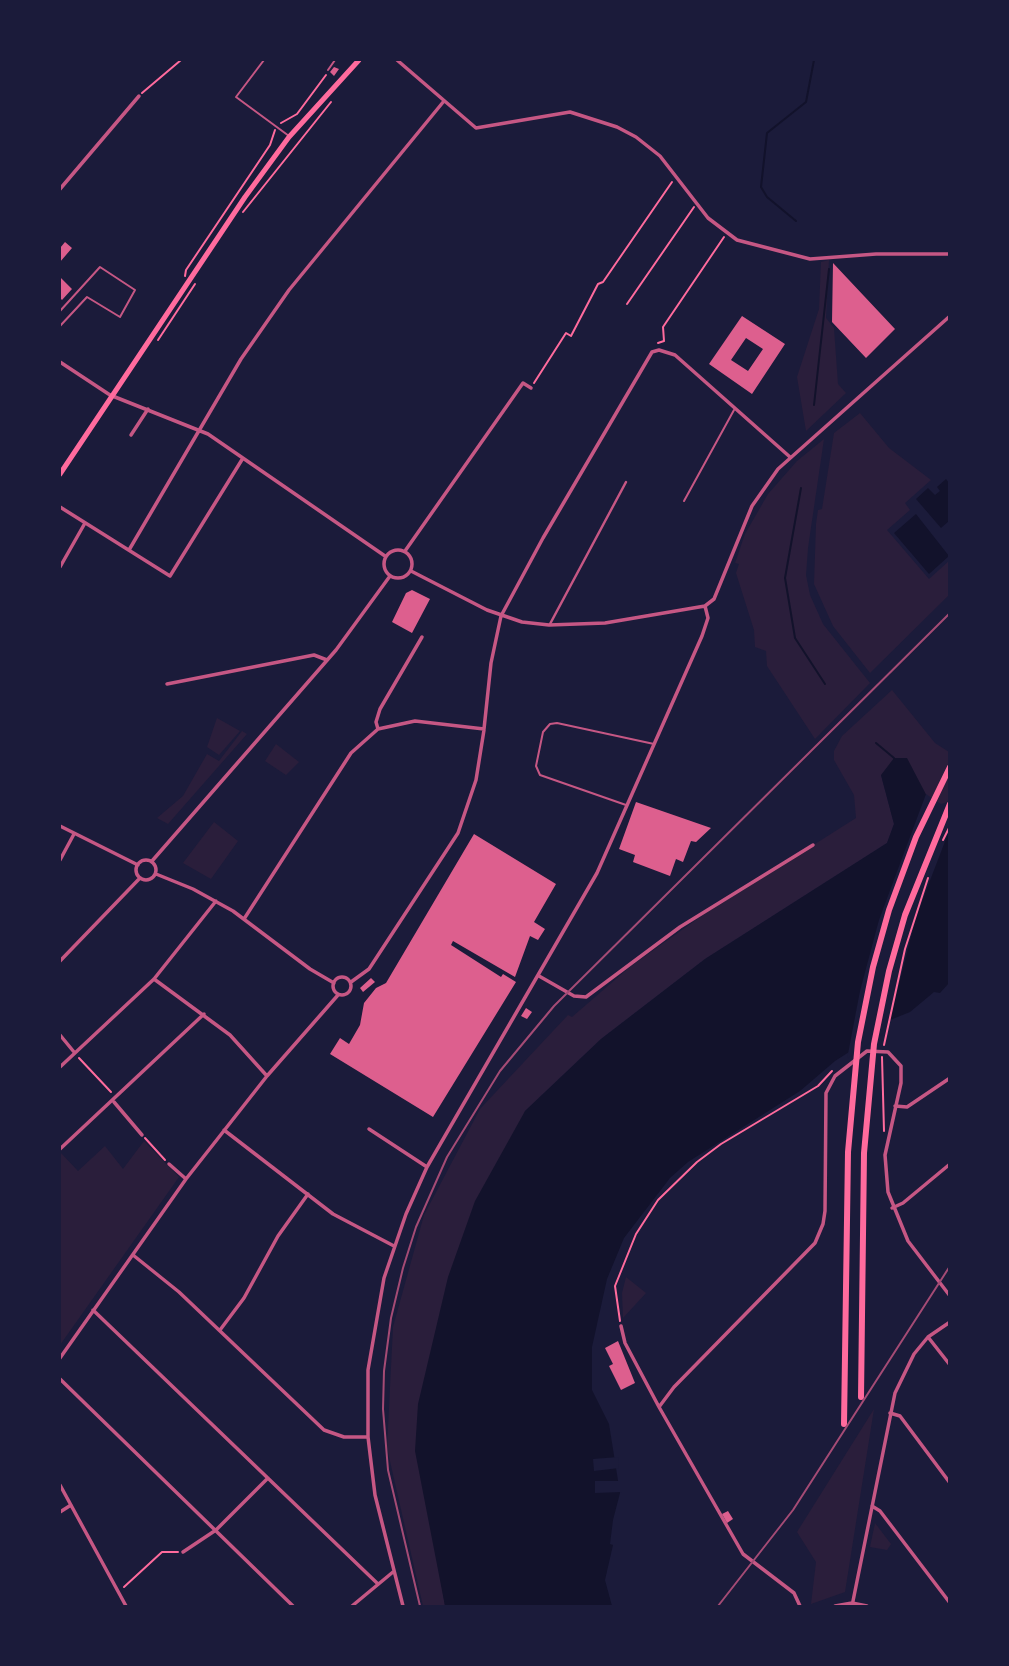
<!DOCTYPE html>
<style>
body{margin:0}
#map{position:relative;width:1009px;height:1666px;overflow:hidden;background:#1b1b3a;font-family:Commissioner,sans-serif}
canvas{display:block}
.frame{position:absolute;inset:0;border:61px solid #1b1b3a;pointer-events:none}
</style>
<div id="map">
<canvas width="1009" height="1666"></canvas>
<div class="frame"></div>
</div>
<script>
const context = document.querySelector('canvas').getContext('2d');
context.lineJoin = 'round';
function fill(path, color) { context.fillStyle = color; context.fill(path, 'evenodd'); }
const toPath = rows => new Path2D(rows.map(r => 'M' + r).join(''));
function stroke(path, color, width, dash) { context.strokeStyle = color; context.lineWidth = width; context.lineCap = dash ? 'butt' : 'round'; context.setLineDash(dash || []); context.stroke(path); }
const green = toPath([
 [829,260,826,318,834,328,838,384,846,393,806,431,797,377,819,309,821,262],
 [860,413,889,448,931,480,905,503,910,510,887,530,929,579,949,561,949,595,870,673,833,626,814,584,816,524,818,510,822,509,834,433],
 [824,439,808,548,806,575,810,595,823,624,870,683,815,739,767,666,766,651,755,647,754,630,736,573,739,564,735,563,745,534,768,494,797,461],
 [892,690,935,743,949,752,949,804,942,808,881,775,894,824,887,843,705,959,601,1039,525,1111,434,1539,445,1606,423,1606,387,1448,393,1327,424,1215,480,1109,568,1015,572,1017,631,966,703,915,856,818,854,795,834,760,834,751,842,736],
 [217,718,240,731,219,755,207,747],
 [242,731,247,734,168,824,157,818,183,796,207,754,219,761],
 [276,744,299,762,286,775,265,761],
 [214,822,238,841,211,879,183,863],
 [144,1141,179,1177,60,1345,60,1152,78,1171,105,1146,123,1169],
 [626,1277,646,1293,623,1318,622,1293],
 [874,1409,845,1592,811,1604,816,1562,797,1532],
 [875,1523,891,1544,887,1550,870,1547]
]);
const water = toPath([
 [946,479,949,483,949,521,941,528,916,499,928,488,935,495,940,491,937,487],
 [916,514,949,556,929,574,894,533],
 [894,758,907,758,931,804,942,808,949,804,949,983,940,993,934,992,910,1012,890,1020,885,1029,835,1061,800,1091,688,1162,670,1178,624,1238,607,1279,592,1347,592,1390,609,1424,620,1493,613,1520,610,1544,613,1545,605,1580,612,1606,445,1606,415,1451,418,1404,448,1277,475,1201,525,1111,601,1039,705,959,887,843,894,824,881,775]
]);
const pier = toPath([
 [926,794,941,804,950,801,949,831,916,917,887,1031,847,1059,860,991,879,920],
 [618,1457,619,1468,594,1471,593,1459],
 [595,1481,622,1481,622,1492,595,1493]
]);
const stream = toPath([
 [796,221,767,197,761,187,767,133,806,102,814,60],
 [814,405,829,269],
 [801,488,785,578,795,638,825,684],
 [876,743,894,758]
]);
const building = toPath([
 [334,67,339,69,334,76,330,72],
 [65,242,72,248,60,262,60,248],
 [833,263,895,329,866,358,832,322],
 [60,277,72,289,62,300,60,298],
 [742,316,785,344,752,394,709,364],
 [746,338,763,349,748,371,731,360],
 [412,590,430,599,412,633,392,622,406,593],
 [636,802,711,828,696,842,691,841,683,862,676,859,670,876,633,862,635,855,619,849],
 [474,834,556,884,534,922,545,929,538,940,530,936,515,977,453,941,451,945,501,977,503,974,516,982,433,1117,330,1054,340,1038,349,1044,360,1025,364,1003,376,988,386,983],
 [371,978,375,982,363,992,360,988],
 [526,1008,532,1012,527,1019,521,1016],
 [618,1341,635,1383,621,1390,609,1366,613,1364,605,1348],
 [728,1511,733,1519,727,1523,722,1514]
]);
const path = toPath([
 [142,93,181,60],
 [281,123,297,114,326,75],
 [243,212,331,102],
 [185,276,186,270,270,145,275,130],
 [627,304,694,207],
 [158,340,195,284],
 [658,343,664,341,663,327,724,237],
 [534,383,566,333,571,336,598,284,603,282,672,182],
 [943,840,950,826],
 [884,1045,905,949,928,878],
 [882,1057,884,1131],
 [79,1058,111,1092],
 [145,1138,165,1160],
 [620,1321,615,1286,636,1234,658,1200,697,1162,721,1144,818,1086,832,1071],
 [124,1587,162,1552,178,1552]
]);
const service = toPath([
 [264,60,236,97,289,136],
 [328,70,335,60],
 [60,311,100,267,135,290,120,317,87,297,60,326],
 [684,501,734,410],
 [626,805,540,775,536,766,543,732,550,724,557,723,654,744]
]);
const pedestrian = toPath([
 [550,624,626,482]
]);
const minor = toPath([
 [397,60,476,128,570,112,617,127,636,137,660,156,708,218,737,240,810,259,876,254,950,254],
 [60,189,139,96],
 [60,362,110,395,208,434,385,556],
 [131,435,148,409],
 [60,507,170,576,243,458],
 '384 564a14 14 0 1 1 28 0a14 14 0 1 1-28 0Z',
 [129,550,241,359,289,290,444,101],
 [405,551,523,383,531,388],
 [60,567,85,523],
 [411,571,487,610,522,622,549,625,605,623,705,606,714,599,752,506,778,469,950,316],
 [167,684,314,655,327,660],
 [378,729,376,722,380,709,422,637],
 [60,826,138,865],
 '136 870a10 10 0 1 1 20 0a10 10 0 1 1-20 0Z',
 [60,860,74,834],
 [152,861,336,650,390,576],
 [156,874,193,889,233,911,310,969,334,983],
 [244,919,351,753,378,729,415,721,484,729,491,663,501,616,543,538,652,352,659,350,675,355,790,457],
 [60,961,140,878],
 [539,976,574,996,586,997,680,927,813,845],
 '333 986a9 9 0 1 1 18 0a9 9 0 1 1-18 0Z',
 [154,979,230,1035,267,1076],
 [351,982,369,969,458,833,476,780,484,730],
 [60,1035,74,1052],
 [60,1067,154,979,216,901],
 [114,1102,142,1135],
 [895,1106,907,1107,950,1078],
 [369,1129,427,1167],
 [224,1130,333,1214,394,1246],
 [60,1149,204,1014],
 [169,1164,186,1179],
 [892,1208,903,1203,950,1164],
 [133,1255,179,1292,324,1430,344,1437,368,1437],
 [93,1310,378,1584],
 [621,1326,625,1343,659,1407,743,1554,794,1593,800,1606],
 [220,1330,244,1298,278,1236,308,1194],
 [928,1337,950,1365],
 [60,1358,186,1179,267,1076,338,995],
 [60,1379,293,1606],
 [659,1407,674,1387,815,1243,823,1224,825,1211,826,1093,835,1076,867,1051,888,1052,901,1066,901,1083,885,1155,888,1192,908,1241,950,1296],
 [890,1413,900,1416,950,1483],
 [60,1485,126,1606],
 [872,1506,880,1511,950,1603],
 [60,1512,71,1505],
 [183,1552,216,1530,268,1478],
 [352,1606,393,1572],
 [403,1606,375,1495,368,1437,368,1370,384,1278,406,1214,427,1167,597,873,702,636,708,618,705,606],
 [835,1606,852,1603,867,1606],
 [852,1606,895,1393,914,1354,928,1337,950,1322]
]);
const secondary = toPath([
 [60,474,245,197,289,137,359,60]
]);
const motorway = toPath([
 [861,1397,864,1153,874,1044,889,971,905,915,950,804],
 [844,1424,848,1152,858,1042,873,967,889,910,916,837,950,767]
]);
const rail = toPath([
 [420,1606,388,1470,383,1409,384,1371,391,1318,403,1268,416,1227,447,1157,500,1071,554,1006,950,613],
 [718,1606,793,1510,950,1266]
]);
fill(green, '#2a1e3b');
fill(water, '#12122b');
fill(pier, '#1b1b3a');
stroke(stream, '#12122b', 2);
fill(building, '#dd5f8e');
stroke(path, '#ff6b9d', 2);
stroke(service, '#c65784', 2);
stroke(pedestrian, '#c65784', 2.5);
stroke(minor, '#c65784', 3.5);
stroke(secondary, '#ff6b9d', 5);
stroke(motorway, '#ff6b9d', 6);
stroke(rail, '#a44b75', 2);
</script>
